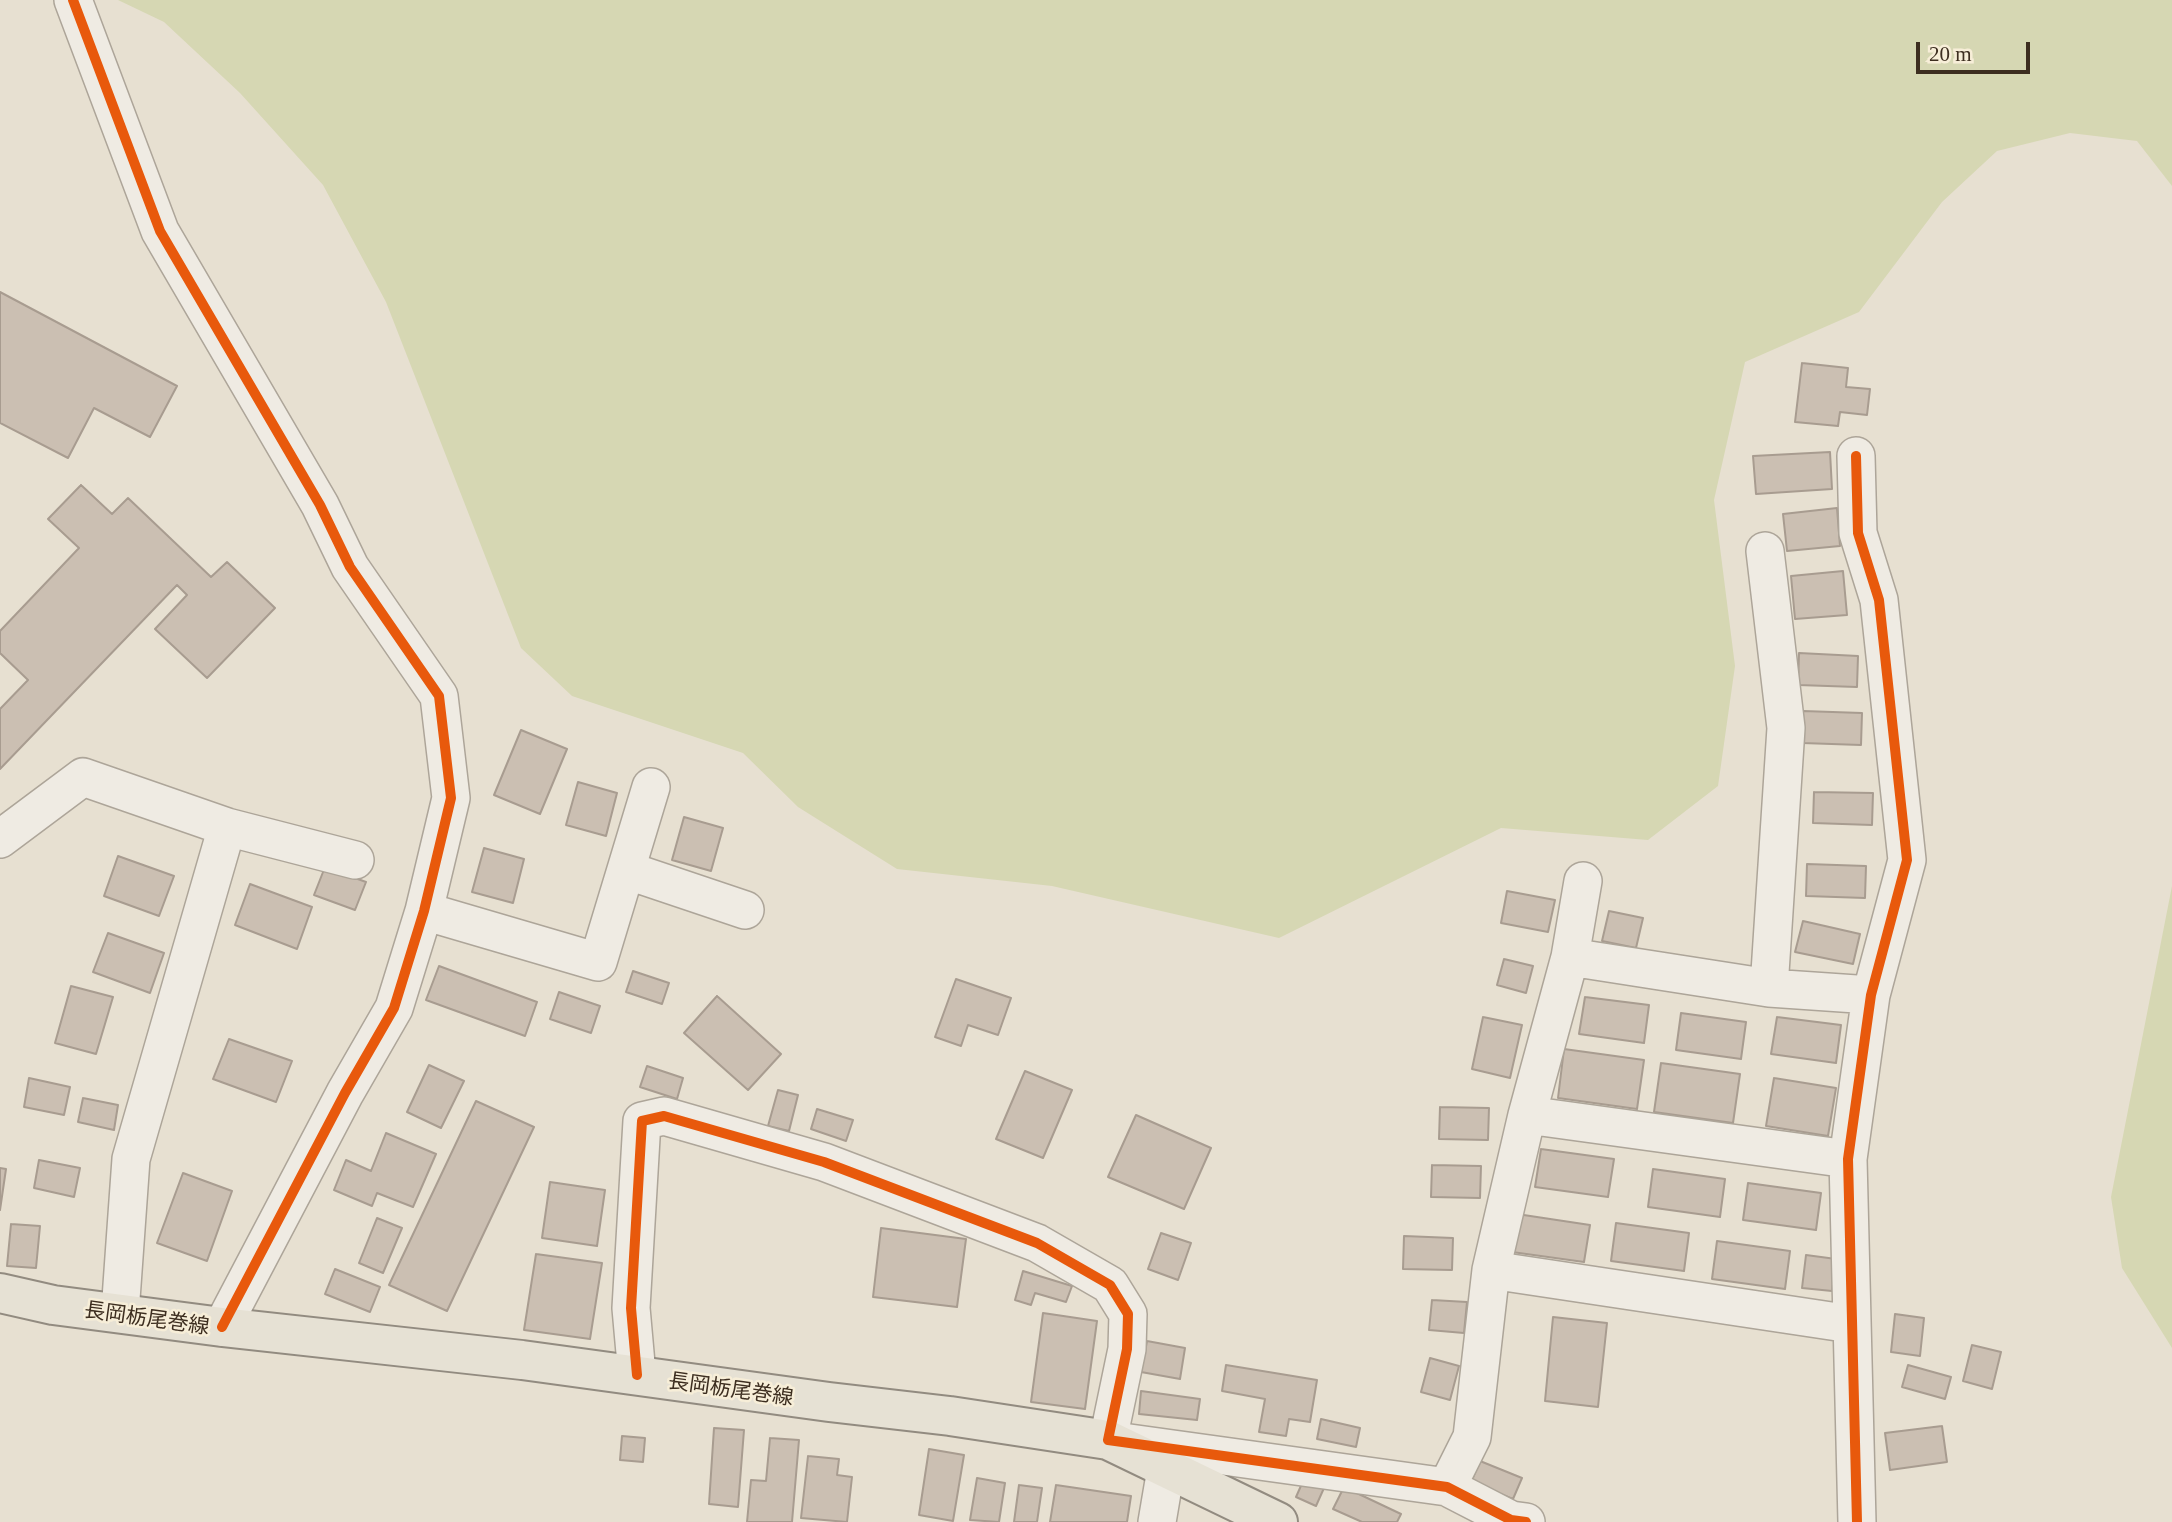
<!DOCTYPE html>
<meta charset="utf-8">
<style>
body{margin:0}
#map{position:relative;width:2172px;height:1522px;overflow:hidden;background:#e7e0d1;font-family:Georgia,serif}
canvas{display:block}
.scale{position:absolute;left:1916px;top:42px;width:114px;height:32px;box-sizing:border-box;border:4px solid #3d2e20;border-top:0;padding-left:9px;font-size:21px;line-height:24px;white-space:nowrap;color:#3d2e20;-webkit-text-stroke:5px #f7eed8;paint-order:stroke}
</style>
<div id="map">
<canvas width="2172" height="1522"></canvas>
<div class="scale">20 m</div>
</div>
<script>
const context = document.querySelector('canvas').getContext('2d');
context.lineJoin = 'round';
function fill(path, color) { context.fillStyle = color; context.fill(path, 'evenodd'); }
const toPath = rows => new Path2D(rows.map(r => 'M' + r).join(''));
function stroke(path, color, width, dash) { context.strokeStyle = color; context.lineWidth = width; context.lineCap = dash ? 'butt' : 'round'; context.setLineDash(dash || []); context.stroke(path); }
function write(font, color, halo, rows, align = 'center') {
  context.font = font + ' Georgia,"Noto Sans JP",serif'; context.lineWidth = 5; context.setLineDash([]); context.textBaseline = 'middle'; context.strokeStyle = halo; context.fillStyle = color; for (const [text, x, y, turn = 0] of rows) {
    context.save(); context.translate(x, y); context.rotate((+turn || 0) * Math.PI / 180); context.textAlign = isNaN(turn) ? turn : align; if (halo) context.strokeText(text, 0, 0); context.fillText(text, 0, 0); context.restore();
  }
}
const green = toPath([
 [118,0,2172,0,2172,186,2137,141,2070,133,1997,151,1942,202,1859,312,1745,362,1714,500,1735,666,1718,786,1648,840,1501,828,1279,938,1052,886,897,869,798,807,743,753,572,696,521,648,386,302,323,185,240,93,164,22],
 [2172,886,2172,1348,2122,1268,2111,1197]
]);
const building = toPath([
 [0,292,177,386,150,437,94,408,68,458,0,423,0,292],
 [1802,363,1848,368,1846,387,1870,389,1867,415,1840,412,1838,426,1795,422,1802,363],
 [1830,452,1832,489,1756,494,1753,456,1830,452],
 [81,485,112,514,128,498,211,577,227,562,275,608,207,678,155,629,187,595,177,585,0,769,0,709,28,680,0,653,0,631,79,548,48,519,81,485],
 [1837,508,1840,546,1787,551,1783,514,1837,508],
 [1843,571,1847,615,1795,619,1791,576,1843,571],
 [1799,653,1858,656,1857,687,1798,685,1799,653],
 [1803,711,1862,713,1861,745,1802,743,1803,711],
 [521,730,567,749,540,814,494,795,521,730],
 [578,782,617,793,606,836,566,825,578,782],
 [1814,792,1873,793,1872,825,1813,823,1814,792],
 [684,817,723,828,711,871,672,860,684,817],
 [484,848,524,859,513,903,472,892,484,848],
 [118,856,174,876,159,916,104,896,118,856],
 [1807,864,1866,866,1865,898,1806,896,1807,864],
 [325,867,366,882,355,910,314,895,325,867],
 [250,884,312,907,297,949,235,925,250,884],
 [1507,891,1555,900,1548,932,1501,923,1507,891],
 [1609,911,1643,918,1636,948,1602,941,1609,911],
 [1803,921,1860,934,1853,964,1795,952,1803,921],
 [108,933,164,953,150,993,93,972,108,933],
 [1504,959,1533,966,1526,993,1497,985,1504,959],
 [439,966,537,1002,525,1036,426,1000,439,966],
 [633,971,669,983,662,1004,626,992,633,971],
 [956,979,1011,998,998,1035,968,1025,961,1046,935,1037,956,979],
 [71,986,113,997,96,1054,55,1043,71,986],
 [559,992,600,1006,591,1033,550,1019,559,992],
 [717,996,781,1054,748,1090,684,1033,717,996],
 [1585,997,1649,1005,1644,1043,1579,1034,1585,997],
 [1681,1013,1746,1022,1741,1059,1676,1050,1681,1013],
 [1483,1017,1522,1025,1510,1078,1472,1069,1483,1017],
 [1777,1017,1841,1025,1836,1063,1771,1054,1777,1017],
 [229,1039,292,1061,276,1102,213,1079,229,1039],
 [1564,1049,1644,1060,1637,1109,1558,1098,1564,1049],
 [1661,1063,1740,1074,1733,1123,1654,1112,1661,1063],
 [429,1065,464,1081,441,1128,407,1112,429,1065],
 [647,1066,683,1078,677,1099,640,1087,647,1066],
 [1025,1071,1072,1090,1043,1158,996,1139,1025,1071],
 [29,1078,70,1087,64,1115,24,1107,29,1078],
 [1774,1078,1836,1088,1828,1136,1766,1126,1774,1078],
 [778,1090,798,1095,789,1131,768,1126,778,1090],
 [83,1098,118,1105,114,1130,78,1122,83,1098],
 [476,1101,534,1127,447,1311,389,1285,476,1101],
 [1440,1107,1489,1108,1488,1140,1439,1139,1440,1107],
 [817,1109,853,1120,846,1141,811,1129,817,1109],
 [1136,1115,1211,1148,1184,1209,1108,1177,1136,1115],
 [386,1133,436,1154,413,1207,377,1193,372,1206,334,1190,346,1160,371,1171,386,1133],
 [1541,1149,1614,1159,1608,1197,1535,1187,1541,1149],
 [39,1160,80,1168,74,1197,34,1188,39,1160],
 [1432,1165,1481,1166,1480,1198,1431,1197,1432,1165],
 [0,1168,6,1169,0,1210,0,1168],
 [1653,1169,1725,1179,1720,1217,1648,1207,1653,1169],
 [183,1173,232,1191,207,1261,157,1243,183,1173],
 [550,1182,605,1190,597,1246,542,1238,550,1182],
 [1748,1183,1821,1193,1816,1230,1743,1220,1748,1183],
 [1517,1214,1590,1225,1584,1262,1512,1252,1517,1214],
 [377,1218,402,1228,383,1273,359,1263,377,1218],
 [1616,1223,1689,1233,1684,1271,1611,1261,1616,1223],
 [11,1224,40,1226,36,1268,7,1266,11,1224],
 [881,1228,966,1239,957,1307,873,1297,881,1228],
 [1161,1233,1191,1243,1178,1280,1148,1269,1161,1233],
 [1404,1236,1453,1238,1452,1270,1403,1269,1404,1236],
 [1717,1241,1790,1251,1785,1289,1712,1279,1717,1241],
 [536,1254,602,1263,590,1339,524,1330,536,1254],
 [1806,1255,1836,1259,1832,1291,1802,1288,1806,1255],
 [335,1269,380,1287,370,1312,325,1294,335,1269],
 [1023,1271,1072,1286,1066,1302,1035,1293,1031,1305,1015,1300,1023,1271],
 [1432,1300,1467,1302,1464,1333,1429,1330,1432,1300],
 [1043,1313,1097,1321,1085,1409,1031,1402,1043,1313],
 [1895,1314,1924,1318,1920,1356,1891,1352,1895,1314],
 [1553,1317,1607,1323,1598,1407,1545,1401,1553,1317],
 [1147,1341,1185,1348,1180,1379,1141,1372,1147,1341],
 [1972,1345,2001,1352,1992,1389,1963,1381,1972,1345],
 [1430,1358,1459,1366,1450,1400,1421,1392,1430,1358],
 [1226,1365,1317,1380,1310,1422,1289,1419,1286,1436,1259,1432,1265,1399,1222,1391,1226,1365],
 [1908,1365,1951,1377,1945,1399,1902,1387,1908,1365],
 [1141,1391,1200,1399,1197,1420,1139,1414,1141,1391],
 [1321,1419,1360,1428,1356,1447,1317,1439,1321,1419],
 [1942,1426,1947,1462,1890,1470,1885,1433,1942,1426],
 [714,1428,744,1430,738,1507,709,1504,714,1428],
 [622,1436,645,1438,643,1462,620,1460,622,1436],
 [770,1438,799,1440,792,1522,747,1522,751,1480,766,1481,770,1438],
 [929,1449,964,1455,953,1521,919,1515,929,1449],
 [808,1456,839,1459,837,1475,852,1477,847,1522,801,1518,808,1456],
 [1480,1461,1522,1478,1513,1499,1471,1482,1480,1461],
 [977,1478,1005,1483,999,1522,970,1520,977,1478],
 [1304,1479,1324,1488,1316,1506,1296,1497,1304,1479],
 [1019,1485,1042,1488,1037,1522,1014,1522,1019,1485],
 [1056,1485,1131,1496,1127,1522,1050,1522,1056,1485],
 [1344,1487,1401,1514,1397,1522,1362,1522,1333,1509,1344,1487]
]);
const street = toPath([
 [73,0,160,231,320,505,350,567,439,696,451,798,424,911,394,1008,345,1093,222,1327],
 [1856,456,1858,533,1879,600,1907,860,1871,995,1848,1159,1857,1522],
 [1765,551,1786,728,1769,988],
 [0,839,83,777,227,827,355,860],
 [626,870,745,910],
 [424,911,598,962,651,787],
 [1570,957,1769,988,1871,995],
 [1527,1115,1848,1159],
 [1491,1270,1851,1324],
 [120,1313,131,1159,227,827],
 [637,1375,631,1308,642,1121,664,1116,824,1162,1037,1243,1110,1285,1128,1314,1127,1349,1108,1440,1447,1487,1511,1520,1526,1522],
 [1447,1487,1472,1437,1491,1270,1527,1115,1570,957,1583,881],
 [1157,1522,1166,1469]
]);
const primary = toPath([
 [0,1293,53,1305,222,1327,522,1360,829,1402,950,1416,1108,1440,1278,1522]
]);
const cycleway = toPath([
 [73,0,160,231,320,505,350,567,439,696,451,798,424,911,394,1008,345,1093,222,1327],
 [1856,456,1858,533,1879,600,1907,860,1871,995,1848,1159,1857,1522],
 [637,1375,631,1308,642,1121,664,1116,824,1162,1037,1243,1110,1285,1128,1314,1127,1349,1108,1440,1447,1487,1511,1520,1526,1522]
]);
const streetNames = [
 ["長岡栃尾巻線",147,1317,8],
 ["長岡栃尾巻線",731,1388,8]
];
fill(green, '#d6d7b3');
fill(building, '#cbbfb2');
stroke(building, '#a89c90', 2);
stroke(street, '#ada599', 40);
stroke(primary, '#928b80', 42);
stroke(street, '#efebe3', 37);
stroke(primary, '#e6e1d4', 38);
stroke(cycleway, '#e8590c', 10);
write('21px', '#3d2e20', '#f7eed8', streetNames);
</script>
